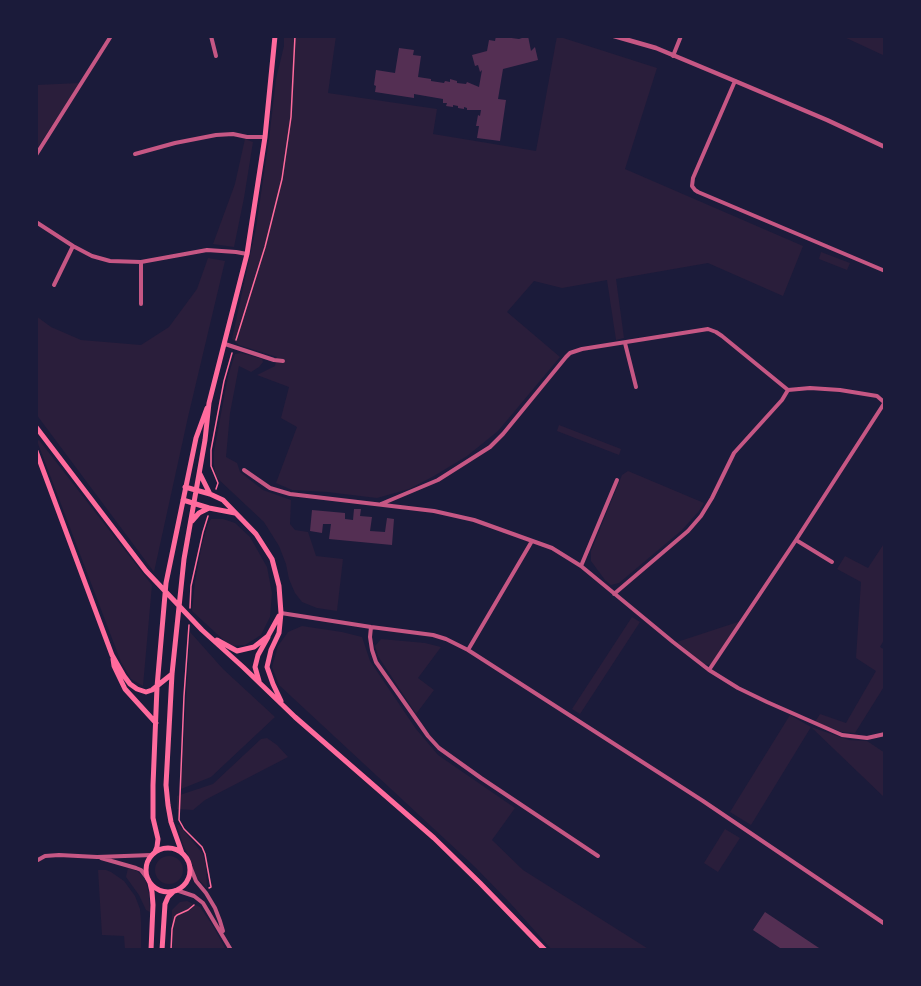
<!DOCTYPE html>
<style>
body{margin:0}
#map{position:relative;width:921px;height:986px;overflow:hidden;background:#1b1b3a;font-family:"Sofia Sans Condensed",sans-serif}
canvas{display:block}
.frame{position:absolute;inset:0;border:38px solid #1b1b3a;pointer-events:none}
</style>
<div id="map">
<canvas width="921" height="986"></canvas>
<div class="frame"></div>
</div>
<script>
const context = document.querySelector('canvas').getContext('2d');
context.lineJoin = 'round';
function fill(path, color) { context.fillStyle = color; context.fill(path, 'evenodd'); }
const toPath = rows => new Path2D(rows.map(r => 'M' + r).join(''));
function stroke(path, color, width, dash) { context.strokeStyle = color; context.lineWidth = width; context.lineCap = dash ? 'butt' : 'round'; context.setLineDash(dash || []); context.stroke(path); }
const green = toPath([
 [284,36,336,36,328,93,437,109,433,134,536,151,557,36,657,68,625,169,803,246,783,296,708,263,616,279,624,338,616,340,607,280,562,288,534,281,507,312,560,357,498,431,467,456,434,476,409,489,377,498,327,492,292,490,276,483,297,427,281,418,289,387,257,375,275,366,277,357,239,345,232,339,256,228,269,139,276,79,284,46],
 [842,36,885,36,885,56],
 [80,83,36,150,36,85],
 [245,139,253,142,244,198,234,247,213,244,235,184],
 [821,252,850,263,847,270,819,259],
 [208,258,225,261,188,417,154,572,36,414,36,316,51,327,81,340,141,345,169,327,197,289],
 [241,353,259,358,262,359,263,362,259,367,251,372,239,366,230,413,226,457,237,463,240,472,263,490,291,500,290,524,295,530,308,532,316,556,343,559,337,611,317,608,302,602,295,593,289,579,286,564,279,546,264,522,216,477,214,465,214,452,220,419,228,376,235,354],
 [559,425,621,449,619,455,557,431],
 [39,440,152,585,143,686,131,679,121,662,37,441],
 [628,471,704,503,699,511,682,530,619,583,611,585,605,580,591,561,591,551,622,475],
 [211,519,223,519,235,523,250,537,267,567,272,593,270,617,261,635,245,645,230,646,192,611,195,582,202,544,208,524],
 [885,542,885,638,880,647,885,650,885,685,855,733,842,732,815,722,820,714,846,723,876,671,856,658,861,582,837,569,845,556,868,568],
 [632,617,640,622,580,714,572,709],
 [741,621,712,663,710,665,703,664,677,642],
 [302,626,342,632,362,637,370,661,416,729,438,755,515,808,492,840,523,870,650,950,552,950,511,904,475,867,279,685,272,667,278,646,288,632],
 [190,632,223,669,275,717,211,777,181,789],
 [381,639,425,643,441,647,418,678,434,690,416,714,378,656,375,646],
 [790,715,811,727,849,740,867,741,885,753,885,798,811,727,751,825,730,812],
 [267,738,277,745,288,757,205,800,193,810,177,809,177,796,213,784,261,739],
 [177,825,179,825,203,854,206,866,207,888,195,876,191,861,183,845],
 [725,829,740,838,718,872,704,863],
 '155 870a14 14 0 1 1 28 0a14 14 0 1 1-28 0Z',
 [128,868,137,871,145,879,149,894,150,912,146,910,139,895,126,877],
 [98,870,106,870,111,872,124,881,135,896,140,909,141,922,141,950,125,950,124,936,102,935],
 [187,901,200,907,213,926,225,948,221,950,172,950,172,910,180,902]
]);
const building = toPath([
 [496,36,519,39,528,36,531,51,535,47,538,60,503,69,498,99,506,100,500,141,477,138,479,126,476,126,478,115,480,116,481,110,467,110,467,108,464,107,464,109,458,108,458,106,453,105,453,107,446,106,447,103,443,103,443,99,414,94,414,98,375,92,376,86,374,85,376,70,395,73,399,48,414,50,413,55,421,56,418,77,431,79,431,81,444,83,445,81,450,82,450,79,457,81,457,83,466,84,467,82,479,87,482,70,480,72,478,65,475,66,472,55,487,51,489,40,495,41],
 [354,509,361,509,360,516,372,517,370,531,385,532,387,518,394,519,392,545,329,539,331,524,323,524,322,533,310,531,312,510,345,513,345,519,353,520],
 [765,912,822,950,783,950,753,930]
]);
const path = toPath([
 [236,340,265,247,282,179,291,117,295,36],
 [216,489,218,483,211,466,211,450,224,381,232,353],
 [190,608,191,586,203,532,208,516],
 [189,625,184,696,179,820,184,829,202,847,205,854,211,887,209,888],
 [171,950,172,929,175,917,177,915,188,910,194,905]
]);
const minor = toPath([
 [211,36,216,56],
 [673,56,681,36],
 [735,81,693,178,692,186,695,190,698,192,885,271],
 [135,154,175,143,216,135,233,134,247,137,265,137],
 [36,155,111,36],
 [36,222,73,246,92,256,110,261,141,262,207,250,236,252,247,254],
 [54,285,73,246],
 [141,304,141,262],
 [625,343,636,387],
 [225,344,274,360,283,361],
 [244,470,270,488,290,494,434,511,474,520,552,548,581,566,673,642,709,670,738,688,767,702,842,735,867,738,885,734],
 [381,504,438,480,490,447,503,434,566,357,570,353,582,349,708,329,716,332,722,336,788,390,810,388,840,390,877,396,885,403],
 [796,540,832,562],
 [581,566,617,480],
 [614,594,688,531,701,516,712,498,734,453,782,400,788,390],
 [281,613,371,627,433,635,446,639,468,650,703,801,885,924],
 [371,627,370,637,372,650,376,662,428,736,439,748,481,778,598,856],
 [468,650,532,541],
 [709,670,796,540,885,402],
 [101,858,136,868,141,870,147,878],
 [36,861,45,856,59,855,97,857,152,855],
 [190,866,196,881,206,893,215,908,220,921,223,931],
 [176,890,194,896,203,903,231,950]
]);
const tertiary = toPath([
 [614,36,656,48,735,81,827,120,885,147]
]);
const secondary = toPath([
 [36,427,146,571,202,630,243,667,295,717,434,838,480,883,545,950],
 [36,451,112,655,124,676,130,684,137,689,146,692,152,690,172,674],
 [200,474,210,494],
 [185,487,210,494,223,500,256,534,272,559,279,586,281,613,279,633,271,650,267,667,273,684,281,701],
 [183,500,209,508,235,513],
 [192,521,199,513,209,508],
 [217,640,237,651,254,647,268,636,279,616],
 [113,659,114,666,125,689,156,723],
 [259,681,255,667,258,655,268,637],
 '146 870a22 22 0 1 1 44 0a22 22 0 1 1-44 0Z',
 [155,852,157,847,158,839,153,818,153,785,157,687,166,583,196,438,207,408],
 [182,853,171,822,168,805,166,785,172,674,184,559,205,440,209,403,247,254,265,137,275,36],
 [150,883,152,892,153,905,151,950],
 [162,950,165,904,168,897,173,892]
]);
fill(green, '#2a1e3b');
fill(building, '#542f53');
stroke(path, '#ff6b9d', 1.5);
stroke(minor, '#c65784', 4);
stroke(tertiary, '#c65784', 4.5);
stroke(secondary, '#ff6b9d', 5);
</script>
